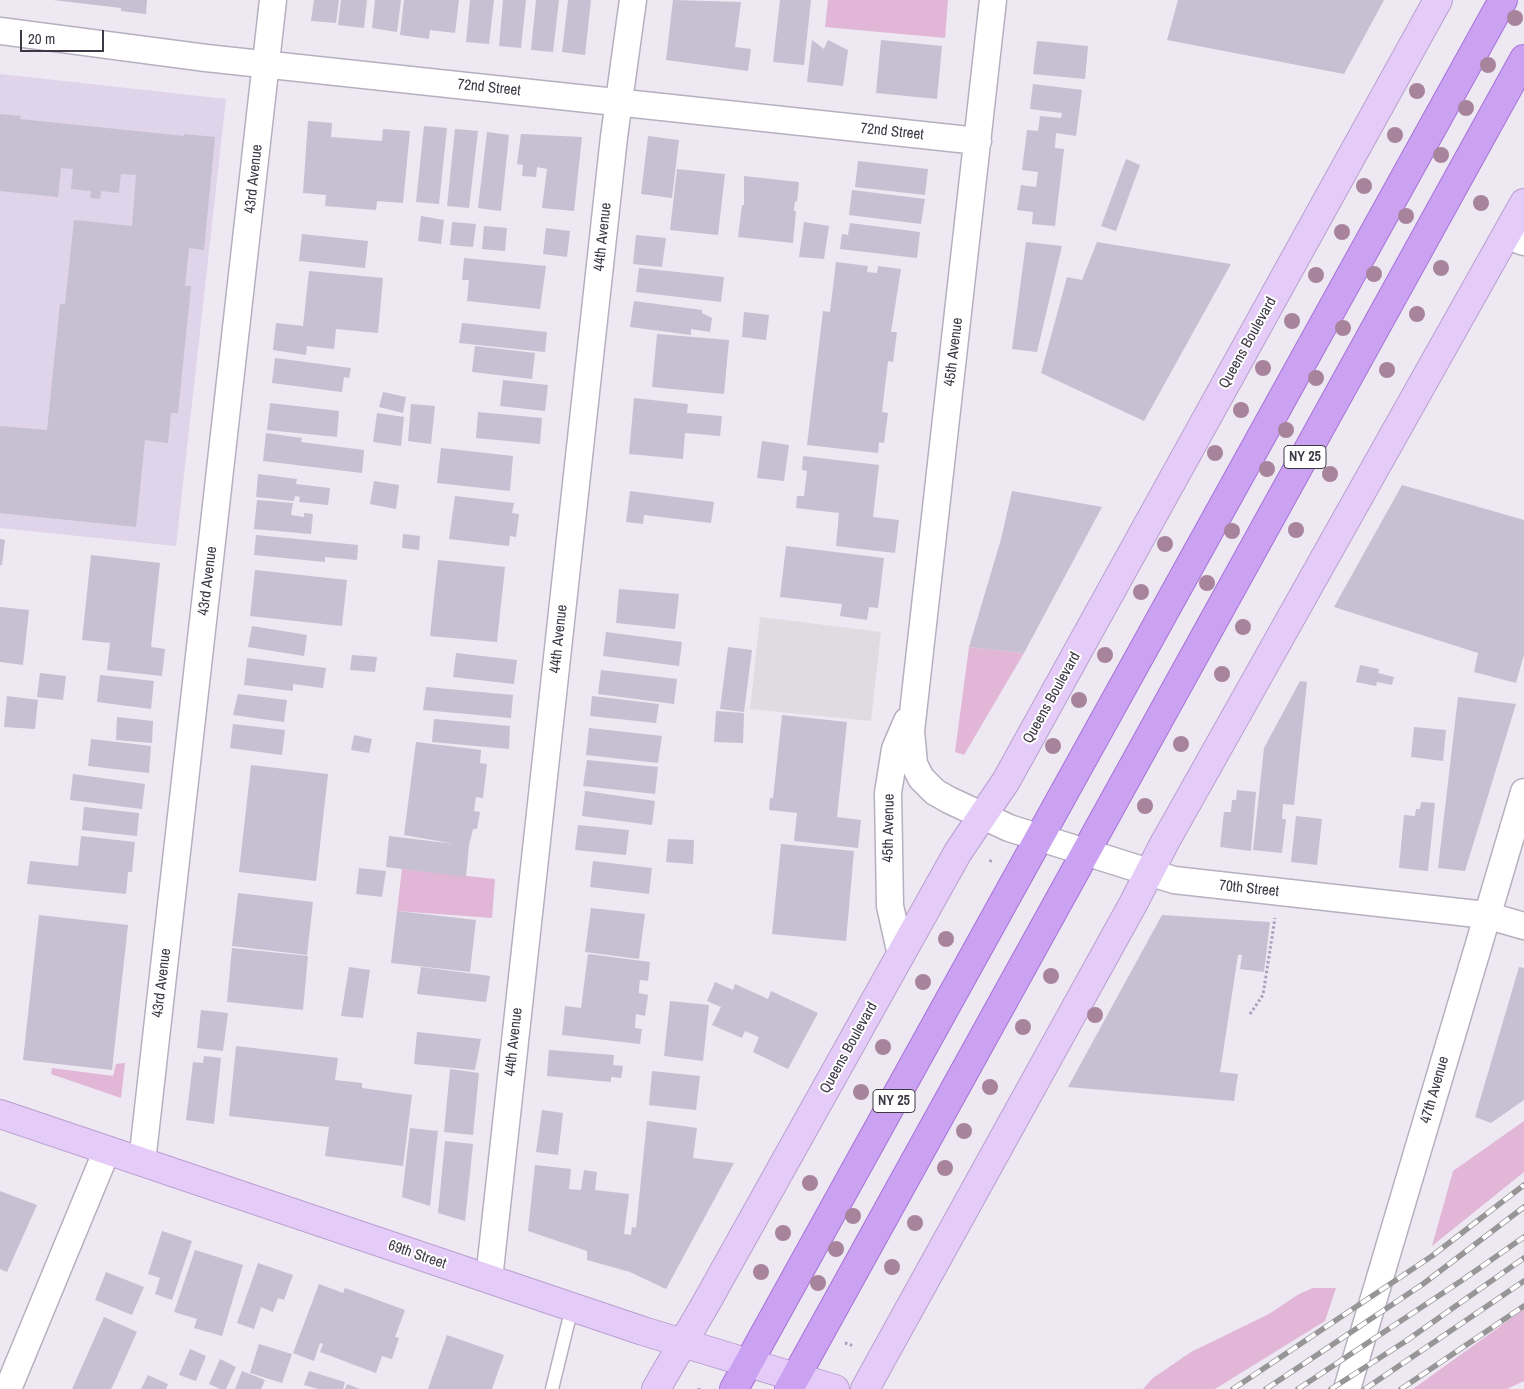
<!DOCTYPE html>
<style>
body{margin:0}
#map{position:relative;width:1524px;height:1389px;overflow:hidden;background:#ede8f2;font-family:"Archivo Narrow",sans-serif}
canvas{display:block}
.scale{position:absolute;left:20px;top:30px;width:84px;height:22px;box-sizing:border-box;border:2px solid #3d3845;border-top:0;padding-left:6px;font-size:15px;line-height:18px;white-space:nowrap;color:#3d3845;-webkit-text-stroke:4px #fff;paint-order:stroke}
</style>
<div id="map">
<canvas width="1524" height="1389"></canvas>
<div class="scale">20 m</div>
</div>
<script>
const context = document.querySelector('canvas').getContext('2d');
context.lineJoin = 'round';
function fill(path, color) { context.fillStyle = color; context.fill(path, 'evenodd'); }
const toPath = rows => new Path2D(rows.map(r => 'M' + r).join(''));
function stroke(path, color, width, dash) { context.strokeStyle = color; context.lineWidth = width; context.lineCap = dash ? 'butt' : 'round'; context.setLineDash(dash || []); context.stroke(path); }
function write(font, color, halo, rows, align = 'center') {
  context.font = font + ' "Archivo Narrow",sans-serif'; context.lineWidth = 4; context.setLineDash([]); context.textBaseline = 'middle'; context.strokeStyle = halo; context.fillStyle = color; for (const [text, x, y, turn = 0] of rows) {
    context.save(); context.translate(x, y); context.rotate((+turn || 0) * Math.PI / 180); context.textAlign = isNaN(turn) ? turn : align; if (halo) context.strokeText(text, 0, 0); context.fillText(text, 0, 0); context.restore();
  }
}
const education = toPath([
 [0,74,226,99,176,546,0,528]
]);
const green = toPath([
 [828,0,948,0,945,38,825,27],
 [969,647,1024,653,964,755,955,752],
 [402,869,495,879,492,918,397,911],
 [125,1063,121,1098,51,1074,52,1068,113,1076,116,1064],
 [1524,1121,1524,1172,1432,1246,1453,1171],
 [1313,1288,1336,1288,1325,1321,1215,1389,1143,1389,1153,1378,1191,1352,1269,1314,1299,1294],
 [1524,1309,1524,1381,1507,1389,1413,1389]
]);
const parking = toPath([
 [760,617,881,632,871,721,750,709]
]);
const building = toPath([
 [53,0,147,0,146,14,121,11,121,8],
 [314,0,339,0,336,23,311,21],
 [341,0,367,0,364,28,338,25],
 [375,0,401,0,397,32,372,28],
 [404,0,459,0,455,33,430,30,429,39,400,35],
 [470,0,494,0,489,44,466,42],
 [503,0,526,0,521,48,499,46],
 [536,0,559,0,553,52,531,50],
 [568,0,591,0,585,55,562,52],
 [673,0,741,2,735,47,751,49,748,71,666,60],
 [780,0,811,0,804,65,773,62],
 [1178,0,1384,0,1344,74,1167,40],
 [812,40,824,49,828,40,848,50,843,86,807,82],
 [881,40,942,46,937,99,876,93],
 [1037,41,1088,46,1085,79,1033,74],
 [1033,84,1082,90,1076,136,1056,133,1055,148,1064,149,1055,226,1032,224,1033,212,1017,210,1021,185,1036,187,1038,172,1022,170,1027,130,1038,131,1040,116,1061,118,1062,113,1030,109],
 [0,114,21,116,20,119,184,136,184,134,215,137,204,250,189,248,185,286,191,286,178,413,171,413,168,443,145,440,136,527,0,513,0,426,47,430,60,304,65,304,74,220,132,226,136,175,121,174,119,193,101,191,100,199,90,198,91,191,71,189,73,169,61,168,58,197,0,191],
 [308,121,332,123,331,137,382,141,383,129,410,131,403,203,377,201,376,210,325,206,326,195,303,193],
 [424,126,447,128,439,204,416,202],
 [455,129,478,131,469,208,447,206],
 [487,132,509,135,501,211,478,208],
 [521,134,582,137,574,211,542,208,547,169,537,167,536,177,522,176,523,165,517,164],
 [648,136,679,140,672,198,641,194],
 [1126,159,1140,165,1116,231,1101,226],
 [858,161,928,169,925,195,855,187],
 [677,169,725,174,718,235,670,230],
 [744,176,799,182,797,202,795,201,794,211,796,211,793,243,738,237,742,205,744,205],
 [852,190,925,199,921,224,849,215],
 [421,216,444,220,441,244,418,241],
 [452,222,476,224,473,247,450,245],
 [804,222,829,226,824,259,799,257],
 [850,223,920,232,917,258,840,249,842,234,848,235],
 [484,226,507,228,505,251,482,249],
 [546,228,570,231,567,257,543,254],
 [302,234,368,241,365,268,299,261],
 [636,235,666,238,662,267,633,264],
 [1026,242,1062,246,1037,352,1012,349],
 [1097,242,1231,264,1144,421,1041,373,1067,277,1082,280],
 [464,258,546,266,540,309,467,301,469,280,462,280],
 [836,262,868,266,867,272,877,273,878,266,901,269,891,332,897,332,893,362,888,361,882,412,888,413,884,443,879,442,878,453,807,445,823,311,830,312],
 [639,268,724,277,721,302,636,292],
 [309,271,383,278,378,333,336,329,334,349,307,346,306,355,273,350,276,323,303,326],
 [634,301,702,310,702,313,712,318,710,332,691,329,691,335,630,327],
 [744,312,769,315,766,340,742,337],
 [462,323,547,332,545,352,459,343],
 [657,334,729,340,724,394,652,387],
 [475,346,535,353,532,379,472,372],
 [275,358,351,368,349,378,344,377,342,392,272,383],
 [503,380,548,385,545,411,500,406],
 [383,392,406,397,403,413,379,407],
 [634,398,688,404,687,413,722,416,720,436,685,433,683,459,629,454],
 [270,403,339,411,337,437,267,430],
 [411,404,435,406,431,444,408,441],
 [478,412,542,418,540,444,476,438],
 [377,413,404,417,401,446,373,442],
 [266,433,302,438,301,442,364,450,362,473,263,461],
 [762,441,789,445,784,481,757,478],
 [441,448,513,456,510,491,437,483],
 [803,456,879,465,873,517,899,520,895,553,836,546,839,513,796,508,797,496,804,496,807,471,802,470],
 [258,474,297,479,296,484,330,488,328,505,299,502,300,497,295,496,294,501,256,497],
 [374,481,399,485,396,509,370,504],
 [1402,485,1524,520,1524,654,1516,683,1474,672,1478,653,1334,607],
 [630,491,714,502,711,523,644,515,643,524,626,522],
 [1012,491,1102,507,1024,653,969,647,1001,539],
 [455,496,514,503,512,513,519,514,516,537,510,536,509,546,449,539],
 [257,500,293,503,291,515,304,517,304,513,313,514,311,534,254,529],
 [403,534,420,536,419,550,402,548],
 [256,535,358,545,357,560,325,557,325,562,254,555],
 [0,539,5,540,2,565,0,565],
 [786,546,884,558,878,608,869,607,867,620,840,616,842,604,780,597],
 [91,555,160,563,151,647,165,649,162,676,107,670,110,643,82,640],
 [438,560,505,567,497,642,430,636],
 [255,570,347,580,342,626,250,616],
 [619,589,679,594,675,629,616,623],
 [0,607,29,610,23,665,0,662],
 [252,626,307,635,304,656,248,647],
 [606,632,682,642,679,666,603,656],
 [728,647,752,650,744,712,720,709],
 [456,653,517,660,514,684,453,677],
 [352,655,377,657,375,672,350,670],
 [247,658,326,668,323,688,293,684,293,691,244,685],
 [1360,665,1379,669,1378,673,1394,677,1392,685,1377,682,1376,686,1356,682],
 [601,670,677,679,674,704,598,694],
 [40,673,66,676,63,700,37,697],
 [100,675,154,681,151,709,97,702],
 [1300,681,1307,682,1294,805,1283,804,1282,819,1286,819,1282,853,1253,850,1264,748],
 [426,687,513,695,511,718,423,710],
 [238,694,287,700,284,722,233,715],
 [7,696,38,700,35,729,4,727],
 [592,696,659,704,656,723,590,716],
 [1458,697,1516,704,1465,871,1438,868],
 [716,711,744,713,743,743,714,742],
 [782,715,847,722,837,817,861,820,858,848,794,841,797,813,769,810,770,798,773,798],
 [117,717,153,721,152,743,116,740],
 [434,719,510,726,509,749,432,742],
 [233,724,285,730,282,755,230,748],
 [1414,727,1446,730,1443,761,1411,757],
 [589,728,662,736,658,763,586,755],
 [354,735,372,739,369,753,351,750],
 [91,739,151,746,149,773,88,766],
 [416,742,481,750,480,763,487,764,483,798,476,797,474,811,480,812,477,829,473,829,469,845,466,877,386,867,389,836,455,844,404,835],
 [587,760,658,767,655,794,583,786],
 [251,765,328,774,316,881,239,872],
 [73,774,145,784,142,809,70,800],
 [1237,790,1256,792,1251,851,1220,847,1224,812,1231,812,1232,800,1236,800],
 [585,791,655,801,652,825,582,816],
 [1421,802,1435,803,1428,871,1399,868,1404,815,1415,816,1416,809,1420,809],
 [84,807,139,813,137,836,82,830],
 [1296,816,1322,819,1317,865,1291,862],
 [578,825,629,830,626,855,575,850],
 [81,836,135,842,132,872,128,872,126,894,27,884,30,861,78,866],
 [668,839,694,840,693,864,666,862],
 [781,844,854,851,846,941,772,934],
 [593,861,652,868,649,894,590,887],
 [359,868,386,871,382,897,356,894],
 [238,893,313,902,307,955,232,946],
 [591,908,645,914,639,959,585,952],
 [397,911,476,920,470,972,391,963],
 [39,915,128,925,112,1070,23,1060],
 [1162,915,1270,922,1264,972,1240,969,1242,955,1238,955,1220,1072,1238,1074,1234,1101,1068,1087],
 [232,948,308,956,303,1010,227,1002],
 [588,954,650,962,648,981,640,980,639,988,639,993,648,995,645,1016,636,1014,635,1028,642,1029,640,1044,562,1035,565,1006,581,1008],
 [349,967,370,970,363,1018,341,1016],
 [421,967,490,976,486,1002,417,994],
 [1519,967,1524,968,1524,1100,1491,1123,1475,1117],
 [715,982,733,990,735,984,768,999,771,991,818,1013,788,1069,753,1052,759,1037,745,1031,742,1038,712,1025,721,1007,707,1001],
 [670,1001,709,1005,703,1061,664,1056],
 [201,1010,228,1013,223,1051,197,1048],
 [417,1032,481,1039,475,1070,414,1064],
 [236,1046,338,1058,335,1080,362,1083,362,1088,412,1095,403,1166,325,1156,329,1127,229,1116],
 [549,1050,614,1055,613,1065,623,1066,621,1078,611,1077,611,1082,547,1076],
 [204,1056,221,1058,214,1124,186,1120,193,1062,203,1063],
 [450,1069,479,1073,473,1135,444,1132],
 [652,1071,700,1076,696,1110,649,1105],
 [542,1110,563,1113,558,1155,536,1152],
 [647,1121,697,1128,693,1158,734,1163,666,1289,630,1272,587,1260,587,1251,528,1231,535,1165,571,1169,569,1189,581,1190,584,1170,597,1172,595,1190,629,1194,624,1234,631,1235,632,1227,636,1228],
 [410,1128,438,1131,430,1206,402,1197],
 [445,1141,473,1144,465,1221,438,1213],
 [0,1191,37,1205,7,1272,0,1269],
 [162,1231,192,1241,172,1300,155,1294,160,1278,148,1274],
 [195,1250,243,1265,222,1336,194,1328,197,1319,174,1312],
 [258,1263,293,1275,284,1300,278,1298,273,1312,261,1307,254,1329,237,1323],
 [106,1272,144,1287,132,1315,95,1300],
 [319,1284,343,1293,345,1288,405,1310,395,1337,399,1338,392,1359,382,1356,376,1373,320,1352,323,1344,320,1343,314,1361,293,1353],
 [104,1317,137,1332,115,1381,111,1389,72,1389],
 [447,1335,504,1355,492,1389,428,1389],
 [259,1344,292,1354,282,1383,250,1373],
 [190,1349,206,1356,196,1381,179,1375],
 [220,1359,236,1367,226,1389,220,1389,209,1384],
 [242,1371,265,1380,261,1389,235,1389],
 [309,1371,345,1382,343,1389,318,1389,304,1385],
 [148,1375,168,1384,166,1389,141,1389],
 [347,1384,360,1389,345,1389]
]);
const path = toPath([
 [990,862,992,858],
 [1250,1014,1263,995,1275,918],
 [845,1343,854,1346],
 [699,1389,699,1388]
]);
const lane = toPath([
 [552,1389,572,1307]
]);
const street = toPath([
 [993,0,911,731,914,764,921,778,935,792,949,800,1009,828,1174,880,1486,915,1524,926],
 [0,31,206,58,978,141],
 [1506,236,1524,242],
 [901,955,890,906,888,793,895,749,907,721],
 [142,1162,273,0],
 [489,1279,614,137,633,0],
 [8,1389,107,1150],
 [1347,1389,1524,792]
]);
const secondary = toPath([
 [0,1114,643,1331,835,1389],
 [656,1389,705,1305,958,852,1006,781,1438,0],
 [865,1389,1133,904,1165,842,1524,203]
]);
const primary = toPath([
 [734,1389,1503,0],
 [789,1389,1524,59]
]);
const rail = toPath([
 [1233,1389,1432,1256,1524,1185],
 [1266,1389,1423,1284,1524,1207],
 [1298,1389,1461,1281,1524,1237],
 [1331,1389,1406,1341,1524,1258],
 [1365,1389,1524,1281],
 [1401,1389,1524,1306]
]);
const trees = [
 [1515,18],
 [1488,65],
 [1417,91],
 [1466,108],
 [1395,135],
 [1441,155],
 [1364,186],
 [1481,203],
 [1406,216],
 [1342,232],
 [1441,268],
 [1374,274],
 [1316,275],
 [1417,314],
 [1292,321],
 [1343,328],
 [1263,368],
 [1387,370],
 [1316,378],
 [1241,410],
 [1286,430],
 [1215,453],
 [1267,469],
 [1330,474],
 [1296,530],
 [1232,531],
 [1165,544],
 [1207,583],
 [1141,592],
 [1243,627],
 [1105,655],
 [1222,674],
 [1079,700],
 [1181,744],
 [1053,746],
 [1145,806],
 [946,939],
 [1051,976],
 [923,982],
 [1095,1015],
 [1023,1027],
 [883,1047],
 [990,1087],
 [861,1092],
 [964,1131],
 [945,1168],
 [810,1183],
 [853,1216],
 [915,1223],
 [783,1233],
 [836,1249],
 [892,1267],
 [761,1272],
 [818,1283]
];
const shields = [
 [1305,457,42],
 [894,1101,42]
];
const shieldNames = [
 ["NY 25",1305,457],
 ["NY 25",894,1101]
];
const streetNames = [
 ["72nd Street",489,88,6],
 ["72nd Street",892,132,6],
 ["43rd Avenue",254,179,-84],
 ["44th Avenue",603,237,-84],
 ["Queens Boulevard",1248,343,-61],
 ["45th Avenue",954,352,-83],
 ["43rd Avenue",208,581,-83],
 ["44th Avenue",559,639,-84],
 ["Queens Boulevard",1052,698,-61],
 ["45th Avenue",889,828,-89],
 ["70th Street",1249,889,6],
 ["43rd Avenue",162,983,-83],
 ["44th Avenue",514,1042,-84],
 ["Queens Boulevard",849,1048,-61],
 ["47th Avenue",1435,1090,-74],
 ["69th Street",417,1255,19]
];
fill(education, '#dfd4ea');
fill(green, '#e2b6d7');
fill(parking, '#dedce1');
fill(building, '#c7bfd2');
stroke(lane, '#b6afbf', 15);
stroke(street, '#b6afbf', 29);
stroke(secondary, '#b99fcf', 30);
stroke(primary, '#a473d6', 30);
stroke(path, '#ac9fbd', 3, [2.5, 2.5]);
stroke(lane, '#fff', 12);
stroke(street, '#fff', 26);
stroke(secondary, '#e5ccf8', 28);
stroke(primary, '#cba1f2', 28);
stroke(rail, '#969696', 5.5);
stroke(rail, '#fff', 4, [11]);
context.fillStyle = '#a8849c';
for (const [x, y] of trees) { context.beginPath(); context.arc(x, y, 8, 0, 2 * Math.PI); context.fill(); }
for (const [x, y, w] of shields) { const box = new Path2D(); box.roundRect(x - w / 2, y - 11.5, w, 23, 4); context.fillStyle = '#fff'; context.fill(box); stroke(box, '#3d3845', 1); }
write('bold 14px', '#3d3845', null, shieldNames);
write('15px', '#3d3845', '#fff', streetNames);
</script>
